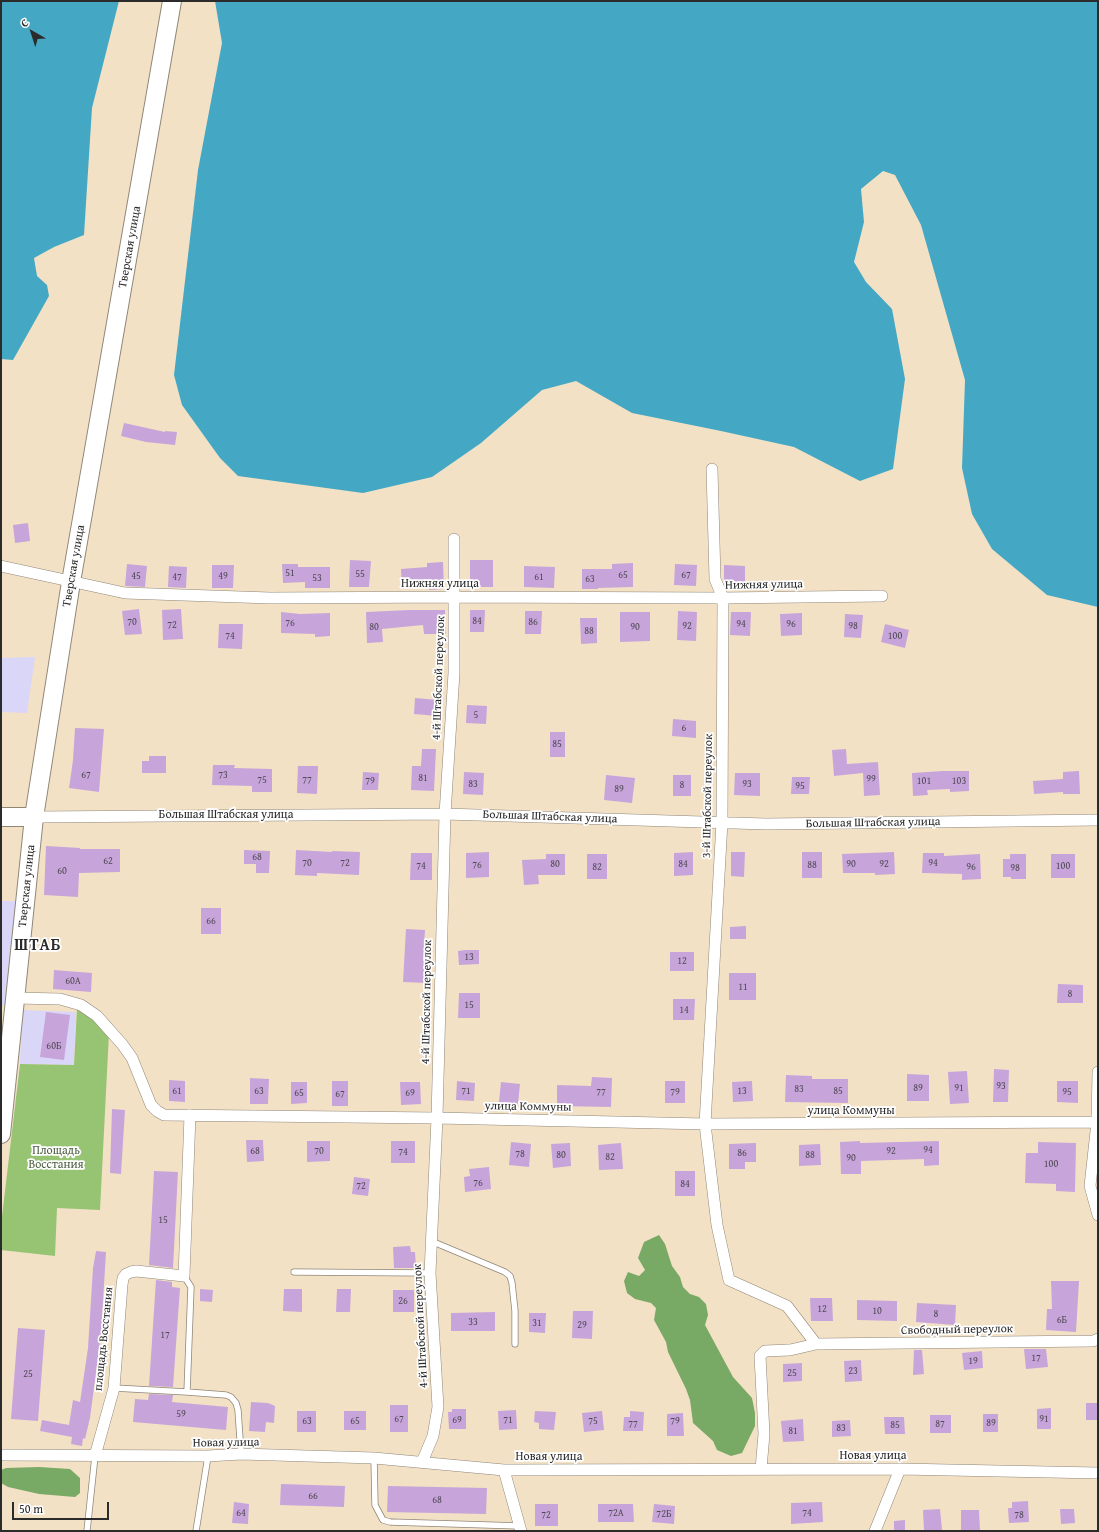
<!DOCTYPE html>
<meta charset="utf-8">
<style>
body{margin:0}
#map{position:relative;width:1099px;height:1532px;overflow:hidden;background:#f3e1c6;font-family:"Gentium Book Plus",serif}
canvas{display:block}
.frame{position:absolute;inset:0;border:2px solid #2b2b2b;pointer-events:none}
.north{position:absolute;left:12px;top:12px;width:40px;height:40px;-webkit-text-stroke:3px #fff;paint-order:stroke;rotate:321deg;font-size:11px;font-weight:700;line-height:16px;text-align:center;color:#2b2b2b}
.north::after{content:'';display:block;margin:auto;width:14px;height:18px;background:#2b2b2b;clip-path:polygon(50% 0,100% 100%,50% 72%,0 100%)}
.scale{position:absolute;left:12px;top:1502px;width:97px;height:18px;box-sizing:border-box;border:2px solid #2b2b2b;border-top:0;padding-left:5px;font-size:12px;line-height:14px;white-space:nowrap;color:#2b2b2b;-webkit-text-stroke:3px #fff;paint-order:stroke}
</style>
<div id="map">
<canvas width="1099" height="1532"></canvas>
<div class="frame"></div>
<div class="north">С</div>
<div class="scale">50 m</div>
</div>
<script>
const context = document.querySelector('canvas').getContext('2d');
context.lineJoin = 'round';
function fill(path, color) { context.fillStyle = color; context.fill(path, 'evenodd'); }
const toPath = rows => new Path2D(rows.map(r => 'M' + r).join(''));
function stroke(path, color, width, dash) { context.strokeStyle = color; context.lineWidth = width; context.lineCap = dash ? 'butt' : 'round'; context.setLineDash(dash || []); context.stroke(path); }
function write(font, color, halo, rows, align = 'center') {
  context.font = font + ' "Gentium Book Plus",serif'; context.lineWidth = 3.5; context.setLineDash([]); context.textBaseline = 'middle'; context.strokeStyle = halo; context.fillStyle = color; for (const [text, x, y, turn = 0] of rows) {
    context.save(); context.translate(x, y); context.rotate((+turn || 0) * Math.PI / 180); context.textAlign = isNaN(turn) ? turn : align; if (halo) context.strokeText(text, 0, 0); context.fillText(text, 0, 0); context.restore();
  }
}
const built = toPath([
 [35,657,27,713,1,712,1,658],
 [1,901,17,901,9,1007,1,1005],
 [22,1010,76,1012,74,1065,20,1064]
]);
const green = toPath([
 [77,1008,89,1012,109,1033,100,1210,57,1208,55,1256,1,1250,1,1225,20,1064,74,1065]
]);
const forest = toPath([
 [659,1235,665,1244,672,1266,680,1277,683,1287,690,1294,699,1297,706,1304,708,1315,705,1325,733,1377,752,1398,755,1413,755,1426,742,1453,731,1456,717,1450,713,1441,693,1423,690,1400,686,1389,668,1352,666,1342,654,1320,656,1308,651,1303,635,1299,627,1293,624,1281,628,1272,639,1276,645,1270,638,1258,644,1242],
 [39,1467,70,1469,80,1478,80,1493,75,1497,39,1494,8,1487,1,1483,1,1470,6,1468]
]);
const water = toPath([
 [1,1,119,1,92,108,84,235,54,247,34,258,37,276,47,285,49,296,13,360,1,359],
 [215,1,1098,1,1098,607,1047,595,992,549,972,514,962,468,965,380,921,225,895,175,883,171,861,189,864,222,854,262,866,282,892,309,905,379,893,469,860,481,794,447,721,431,632,413,576,381,542,390,481,443,432,477,363,493,238,476,220,458,182,405,174,375,198,170,222,43]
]);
const building = toPath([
 [124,423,165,432,165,431,177,432,175,445,146,442,121,436],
 [28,523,30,541,15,543,13,525],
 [350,560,371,561,369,587,349,587],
 [470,560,493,560,493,587,470,587],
 [443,562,444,589,429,590,429,587,402,589,401,569,427,567,427,563],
 [633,563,633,587,598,588,598,589,582,589,582,569,612,569,612,564],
 [127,564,147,566,145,587,125,586],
 [282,564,298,564,298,567,330,567,330,588,305,588,305,582,283,583],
 [675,564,697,565,696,586,674,585],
 [212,565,234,565,233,588,212,588],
 [724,565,745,566,745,586,725,585,724,582],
 [169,566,187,567,186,588,168,587],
 [524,566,555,567,554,588,524,587],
 [139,609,142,634,125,635,122,611],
 [181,609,183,639,163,640,162,610],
 [409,610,445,610,446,634,424,634,423,625,382,629,383,642,367,643,366,612],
 [470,610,485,610,484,632,470,632],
 [525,611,542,611,541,634,525,634],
 [678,611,697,612,696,641,677,640],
 [281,612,300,614,330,613,330,636,315,637,315,634,281,633],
 [620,612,650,612,650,641,620,642],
 [731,612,751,612,750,636,730,635],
 [802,613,802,635,781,636,780,614],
 [845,614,863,615,861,638,844,637],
 [580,618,597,618,597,643,581,644],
 [219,624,243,624,242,649,218,648],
 [885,624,909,630,905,648,881,642],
 [415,698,438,700,437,716,414,714],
 [467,705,487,706,486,724,466,723],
 [673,719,696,721,696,738,672,736],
 [75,728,104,729,99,792,69,788,73,760],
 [550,732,565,732,565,757,550,757],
 [422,749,436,749,434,791,411,790,412,766,421,766],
 [846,749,847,764,878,762,880,795,864,796,863,773,834,776,832,750],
 [149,756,166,756,166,773,142,773,142,761,149,761],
 [213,765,235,765,234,768,272,769,272,792,252,792,252,786,212,785],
 [298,766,318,766,317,794,297,793],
 [943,771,969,771,969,791,950,792,950,789,927,790,928,795,913,796,912,773],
 [1079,771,1080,794,1063,794,1063,792,1034,794,1033,781,1063,779,1063,772],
 [363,772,379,773,378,790,362,790],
 [464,772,484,773,483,795,463,794],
 [735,773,760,773,760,796,734,795],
 [606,775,635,778,632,803,604,800],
 [673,775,691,775,691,796,673,796],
 [792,777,810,777,809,794,791,794],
 [46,846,80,848,80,849,120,849,120,872,79,873,78,897,44,895],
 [244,850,270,851,269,873,256,873,256,864,244,864],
 [296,850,332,852,332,851,360,852,359,875,317,873,317,876,295,875],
 [489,852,489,877,466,878,466,853],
 [693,852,693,875,674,876,674,853],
 [731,852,745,852,744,877,731,876],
 [802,852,822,852,822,878,802,878],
 [894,852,895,874,875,875,875,873,843,873,842,854],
 [411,853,432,853,432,880,410,880],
 [923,853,944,853,944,856,980,854,981,879,962,880,962,874,922,873],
 [546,854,565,854,565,875,538,875,539,884,524,885,522,860,546,859],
 [587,854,607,854,607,879,587,879],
 [1010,854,1026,854,1026,879,1011,879,1011,877,1003,877,1003,859,1010,859],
 [1051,854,1075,854,1075,878,1051,878],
 [201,908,221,908,221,934,201,934],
 [746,926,746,939,730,939,730,927],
 [406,929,425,930,423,961,427,961,427,983,403,982],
 [466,950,479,950,479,964,459,965,458,951],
 [670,952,694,952,694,971,670,971],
 [54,970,92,973,91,992,53,989],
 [729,973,756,973,756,1000,729,1000],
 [1058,984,1083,985,1083,1003,1057,1003],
 [459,993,480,993,480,1018,458,1018],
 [673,999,695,999,694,1020,673,1020],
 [46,1012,70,1015,64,1060,40,1057],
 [994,1069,1009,1070,1008,1102,993,1102],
 [967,1071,969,1103,950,1104,948,1072],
 [907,1074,929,1075,929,1101,907,1101],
 [786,1075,812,1076,812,1079,848,1079,848,1103,785,1102],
 [592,1077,612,1078,611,1107,557,1106,557,1085,591,1086],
 [250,1078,269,1079,268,1104,250,1104],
 [169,1080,185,1081,185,1102,169,1101],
 [332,1081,348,1081,348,1106,332,1106],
 [457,1081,475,1083,474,1101,456,1100],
 [665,1081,685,1081,685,1103,665,1103],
 [752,1081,753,1101,733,1102,732,1082],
 [1057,1081,1078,1081,1078,1103,1057,1102],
 [291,1082,307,1082,307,1103,291,1104],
 [400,1082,420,1082,421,1104,401,1105],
 [501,1082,520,1084,518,1104,499,1102],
 [112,1109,125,1110,121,1174,110,1173],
 [246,1140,263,1140,264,1161,247,1162],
 [307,1141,330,1141,330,1161,307,1162],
 [391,1141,415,1141,415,1163,391,1163],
 [860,1141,860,1143,939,1141,939,1165,924,1166,924,1159,861,1161,861,1174,841,1174,840,1142],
 [511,1142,531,1144,529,1167,509,1165],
 [1038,1142,1076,1143,1075,1192,1056,1191,1056,1184,1025,1183,1026,1153,1038,1153],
 [570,1143,571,1166,553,1168,551,1144],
 [621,1143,623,1169,599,1170,598,1145],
 [756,1143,756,1162,745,1162,745,1169,729,1169,729,1144],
 [820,1144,821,1165,799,1166,799,1145],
 [489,1167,491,1189,465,1192,464,1177,470,1176,469,1169],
 [154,1171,178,1172,173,1268,149,1265],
 [675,1171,695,1171,695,1196,675,1196],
 [354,1177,370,1179,368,1196,352,1194],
 [410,1246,411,1252,415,1252,416,1268,394,1268,393,1247],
 [96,1251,106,1252,101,1334,90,1418,85,1439,83,1438,82,1446,71,1444,72,1437,40,1431,42,1420,69,1425,73,1400,80,1402,88,1348,93,1268],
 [156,1280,172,1282,172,1287,180,1288,173,1387,149,1386],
 [1051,1281,1079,1281,1076,1332,1046,1330,1047,1309,1052,1309],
 [200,1289,213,1290,212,1302,200,1301],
 [284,1289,302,1289,302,1312,283,1311],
 [337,1289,351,1289,350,1312,336,1312],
 [393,1290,414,1290,414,1312,393,1312],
 [810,1298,832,1298,833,1321,811,1321],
 [857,1300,897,1301,897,1321,857,1320],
 [917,1303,956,1305,955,1325,916,1322],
 [573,1311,593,1311,592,1339,572,1338],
 [495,1312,495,1331,451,1331,451,1313],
 [529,1313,546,1313,545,1333,529,1332],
 [18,1328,45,1330,38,1421,11,1419],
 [1024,1349,1046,1349,1048,1367,1026,1369],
 [914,1350,922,1350,924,1374,913,1375],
 [982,1351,983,1368,964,1370,962,1353],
 [861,1360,862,1381,845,1382,844,1361],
 [802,1363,802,1381,783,1382,783,1364],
 [149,1394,173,1395,172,1402,228,1407,226,1430,133,1422,135,1399,148,1400],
 [251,1402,268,1403,275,1406,274,1423,266,1422,265,1432,249,1431],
 [1086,1403,1098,1403,1098,1420,1086,1420],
 [390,1405,408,1405,408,1432,390,1432],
 [1051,1408,1051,1429,1037,1429,1037,1409],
 [452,1409,466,1409,466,1429,449,1429,448,1412,452,1412],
 [516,1410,517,1429,499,1430,498,1411],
 [297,1411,316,1411,316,1432,297,1432],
 [344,1411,366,1411,366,1430,344,1430],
 [535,1411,556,1412,554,1430,539,1429,539,1423,534,1422],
 [602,1411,604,1430,584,1432,582,1413],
 [630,1411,644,1412,643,1431,623,1431,624,1417,630,1417],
 [683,1413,684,1436,667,1436,667,1414],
 [983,1414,998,1414,998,1432,983,1432],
 [930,1415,951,1415,951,1433,930,1433],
 [884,1417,904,1417,905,1434,885,1434],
 [803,1419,804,1441,783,1442,781,1421],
 [850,1420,851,1436,832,1437,832,1421],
 [281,1484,345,1486,344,1507,280,1505],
 [388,1486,487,1488,486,1514,387,1512],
 [1028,1501,1029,1522,1009,1523,1008,1508,1012,1508,1012,1502],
 [234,1502,249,1504,248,1524,232,1523],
 [822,1502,823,1522,791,1524,791,1503],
 [535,1504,558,1504,558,1526,535,1526],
 [598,1504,633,1504,634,1522,598,1522],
 [654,1504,675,1506,674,1524,652,1522],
 [940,1509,942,1530,924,1531,923,1510],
 [1060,1509,1074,1509,1075,1523,1061,1524],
 [961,1510,979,1510,980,1531,961,1531],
 [905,1520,905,1531,894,1531,894,1521]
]);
const lane = toPath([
 [431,1241,505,1272,510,1276,512,1283,515,1311,515,1344],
 [294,1272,430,1273],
 [184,1276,191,1287,187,1392,226,1395,231,1397,236,1403,238,1410,241,1454],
 [114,1388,187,1392],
 [374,1458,375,1505,383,1520,390,1522,520,1526],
 [87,1531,95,1456],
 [196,1531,208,1456]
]);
const street = toPath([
 [712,469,715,579,723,598,722,822,705,1124,717,1225,729,1280,787,1306,816,1344,1093,1341,1098,1339],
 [1,566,125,593,270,598,455,597,723,598,882,596],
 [34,817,445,814,766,824,1098,820],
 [16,998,60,999,81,1005,97,1016,122,1044,132,1058,151,1105,157,1111,164,1115,437,1118,705,1124,1098,1122],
 [1098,1072,1097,1122,1090,1186,1098,1215],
 [1,1455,208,1456,241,1454,374,1458,504,1470,900,1469,1098,1473],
 [95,1456,114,1388,122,1285,123,1278,126,1274,131,1272,136,1271,184,1276,190,1115],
 [422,1462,433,1436,438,1407,430,1273,437,1118,445,814,454,673,454,539],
 [761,1469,764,1434,760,1356,765,1351,790,1350,816,1344],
 [504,1470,521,1531],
 [875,1531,900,1469]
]);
const primary = toPath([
 [1,817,34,817],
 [1,1134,34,817,71,582,172,1]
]);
const numberNames = [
 ["51",290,573],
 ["55",360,574],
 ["65",623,575],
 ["67",686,575],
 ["45",136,576],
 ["49",223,576],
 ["47",177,577],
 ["61",539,577],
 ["53",317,578],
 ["63",590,579],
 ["84",477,621],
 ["70",132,622],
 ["86",533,622],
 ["76",290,623],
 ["94",741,624],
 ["96",791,624],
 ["72",172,625],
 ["92",687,626],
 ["98",853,626],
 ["80",374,627],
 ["90",635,627],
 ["88",589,631],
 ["74",230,636],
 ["100",895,636],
 ["5",476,715],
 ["6",684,728],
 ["85",557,744],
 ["67",86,775],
 ["73",223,775],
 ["81",423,778],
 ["99",871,779],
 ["75",262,780],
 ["77",307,780],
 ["79",370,781],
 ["101",924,781],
 ["103",959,781],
 ["83",473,784],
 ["93",747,784],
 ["8",682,785],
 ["95",800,786],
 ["89",619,789],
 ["68",257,857],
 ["62",108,861],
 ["70",307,863],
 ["72",345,863],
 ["94",933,863],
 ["80",555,864],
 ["84",683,864],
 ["90",851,864],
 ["92",884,864],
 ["76",477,865],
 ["88",812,865],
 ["74",421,866],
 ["100",1063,866],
 ["82",597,867],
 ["96",971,867],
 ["98",1015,868],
 ["60",62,871],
 ["66",211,921],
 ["13",469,957],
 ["12",682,961],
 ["60А",73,981],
 ["11",743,987],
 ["8",1070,994],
 ["15",469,1005],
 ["14",684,1010],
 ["60Б",54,1046],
 ["93",1001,1086],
 ["89",918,1088],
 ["91",959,1088],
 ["83",799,1089],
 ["61",177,1091],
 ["63",259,1091],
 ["71",466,1091],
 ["13",742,1091],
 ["85",838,1091],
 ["77",601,1092],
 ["79",675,1092],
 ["95",1067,1092],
 ["65",299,1093],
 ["69",410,1093],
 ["67",340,1094],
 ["94",928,1150],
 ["68",255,1151],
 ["70",319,1151],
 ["92",891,1151],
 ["74",403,1152],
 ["86",742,1153],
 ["78",520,1154],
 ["80",561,1155],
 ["88",810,1155],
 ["82",610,1157],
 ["90",851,1158],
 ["100",1051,1164],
 ["76",478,1183],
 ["84",685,1184],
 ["72",361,1186],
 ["15",163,1220],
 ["26",403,1301],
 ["12",822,1309],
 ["10",877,1311],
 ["8",936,1314],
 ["6Б",1062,1320],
 ["33",473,1322],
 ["31",537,1323],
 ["29",582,1325],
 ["17",165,1335],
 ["17",1036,1358],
 ["19",973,1361],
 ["23",853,1371],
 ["25",792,1373],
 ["25",28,1374],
 ["59",181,1414],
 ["67",399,1419],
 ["91",1044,1419],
 ["69",457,1420],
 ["71",508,1420],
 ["63",307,1421],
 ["65",355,1421],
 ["75",593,1421],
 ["79",675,1421],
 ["89",991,1423],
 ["77",633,1424],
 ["87",940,1424],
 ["85",895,1425],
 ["83",841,1428],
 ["81",793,1431],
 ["66",313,1496],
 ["68",437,1500],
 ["64",241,1513],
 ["72А",616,1513],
 ["74",807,1513],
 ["72Б",664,1514],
 ["72",546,1515],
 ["78",1019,1515]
];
const streetNames = [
 ["Тверская улица",130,247,-80],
 ["Тверская улица",74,566,-80],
 ["Нижняя улица",440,584],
 ["Нижняя улица",764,585,-1],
 ["4-й Штабской переулок",439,678,-88],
 ["3-й Штабской переулок",708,796,-89],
 ["Большая Штабская улица",226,815],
 ["Большая Штабская улица",550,817,2],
 ["Большая Штабская улица",873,823,-1],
 ["Тверская улица",27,886,-84],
 ["4-й Штабской переулок",427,1002,-89],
 ["улица Коммуны",528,1107,1],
 ["улица Коммуны",851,1111],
 ["4-й Штабской переулок",421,1326,-93],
 ["Свободный переулок",957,1330,-1],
 ["площадь Восстания",104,1339,-84],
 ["Новая улица",226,1443,-1],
 ["Новая улица",873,1456],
 ["Новая улица",549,1457]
];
const parkNames = [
 ["Площадь",56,1151],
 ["Восстания",56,1165]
];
const districtNames = [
 ["ШТАБ",38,946]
];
fill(built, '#dad6f7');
fill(green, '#96c473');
fill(forest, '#78aa65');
fill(water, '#44a8c4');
fill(building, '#c7a5da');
stroke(lane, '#8f8678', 7);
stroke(street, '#8f8678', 12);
stroke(primary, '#8f8678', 20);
stroke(lane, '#fff', 5.5);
stroke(street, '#fff', 11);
stroke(primary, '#fff', 18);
write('10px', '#524a57', null, numberNames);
write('12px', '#2b2b2b', '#fff', streetNames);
write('12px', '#506144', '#fff', parkNames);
context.letterSpacing = '1px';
write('bold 16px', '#2b2b2b', '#fff', districtNames);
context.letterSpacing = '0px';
</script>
